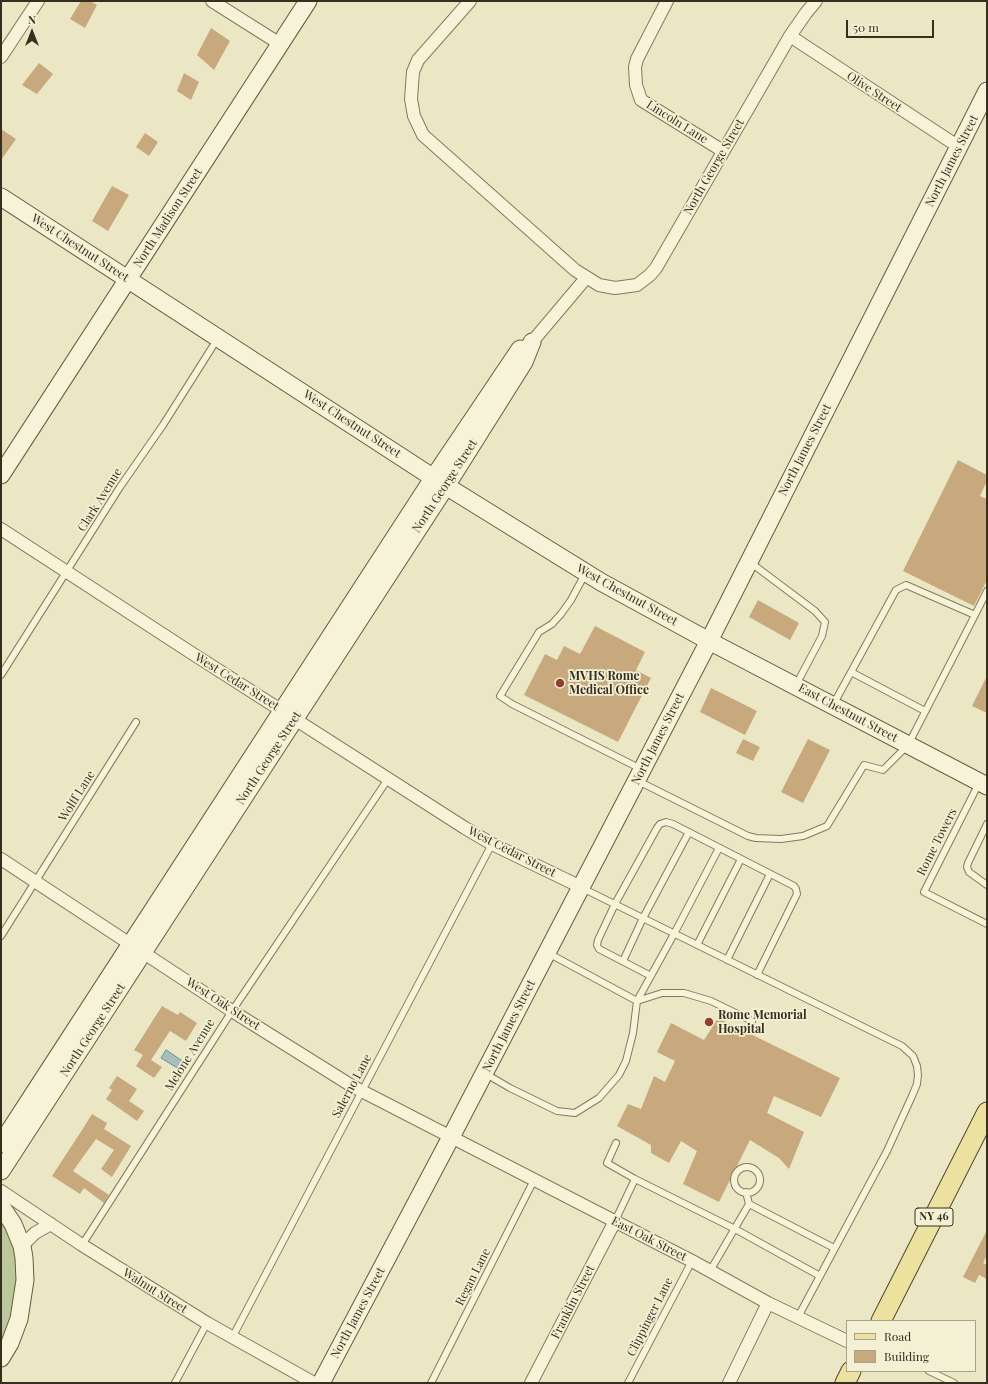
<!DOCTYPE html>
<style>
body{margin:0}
#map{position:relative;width:988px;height:1384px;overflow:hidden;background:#ebe7c5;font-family:"Playfair Display",serif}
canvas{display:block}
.frame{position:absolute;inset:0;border:2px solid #362e1f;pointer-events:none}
.legend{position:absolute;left:846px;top:1320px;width:130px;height:52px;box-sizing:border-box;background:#f3f0d4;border:1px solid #a7a28c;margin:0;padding:5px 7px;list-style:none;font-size:12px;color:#362e1f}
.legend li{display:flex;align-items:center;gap:8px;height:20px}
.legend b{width:20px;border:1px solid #a7a28c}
.north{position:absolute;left:12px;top:12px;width:40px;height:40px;-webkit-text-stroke:3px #f3f0d4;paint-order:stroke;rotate:0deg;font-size:11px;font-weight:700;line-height:16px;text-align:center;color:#362e1f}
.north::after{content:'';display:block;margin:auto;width:14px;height:18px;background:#362e1f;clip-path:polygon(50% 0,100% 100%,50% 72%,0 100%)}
.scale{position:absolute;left:846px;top:20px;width:88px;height:18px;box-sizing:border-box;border:2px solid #362e1f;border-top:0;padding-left:5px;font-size:12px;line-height:14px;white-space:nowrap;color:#362e1f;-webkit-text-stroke:3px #f3f0d4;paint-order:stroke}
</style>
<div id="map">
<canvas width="988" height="1384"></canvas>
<div class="frame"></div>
<ul class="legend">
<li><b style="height:5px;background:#ece19f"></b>Road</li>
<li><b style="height:11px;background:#c7a97d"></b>Building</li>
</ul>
<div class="north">N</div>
<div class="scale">50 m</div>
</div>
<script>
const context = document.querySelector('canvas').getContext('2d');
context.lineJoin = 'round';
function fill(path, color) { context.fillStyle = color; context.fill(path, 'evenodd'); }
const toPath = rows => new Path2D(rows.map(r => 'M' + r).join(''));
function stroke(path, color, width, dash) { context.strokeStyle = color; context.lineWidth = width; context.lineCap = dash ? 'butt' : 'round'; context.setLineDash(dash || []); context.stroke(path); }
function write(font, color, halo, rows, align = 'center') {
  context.font = font + ' "Playfair Display",serif'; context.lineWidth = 3.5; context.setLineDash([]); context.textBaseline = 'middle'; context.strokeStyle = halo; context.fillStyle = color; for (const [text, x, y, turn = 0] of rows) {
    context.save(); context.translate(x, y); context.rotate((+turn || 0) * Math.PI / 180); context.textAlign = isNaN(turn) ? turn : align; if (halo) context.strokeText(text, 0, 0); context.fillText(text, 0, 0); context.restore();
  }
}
const green = toPath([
 [1,1220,4,1223,15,1254,18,1274,10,1321,1,1343]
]);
const water = toPath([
 [166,1050,184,1062,179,1069,161,1058,166,1050]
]);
const building = toPath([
 [81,1,90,1,97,5,85,28,70,19],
 [211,28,230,41,214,70,197,55],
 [39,63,53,74,37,94,22,85],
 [184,73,199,82,191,100,177,91],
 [1,129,16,139,1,160],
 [145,133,158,142,149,156,136,147],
 [112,186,129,195,108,231,92,221],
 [958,460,987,475,987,481,980,496,987,499,987,580,974,606,903,571],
 [758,600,799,623,790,640,749,617],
 [595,626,645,652,636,670,651,678,618,742,524,695,545,654,557,660,564,646,580,654],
 [987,676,987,713,972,706],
 [711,688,757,711,745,735,700,712],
 [743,739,760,747,753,761,736,753],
 [808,739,830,750,803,803,781,792],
 [162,1006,178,1015,180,1012,197,1023,186,1041,170,1031,151,1060,162,1067,154,1078,136,1066,143,1055,134,1050],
 [718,1018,840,1078,821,1117,774,1096,767,1113,804,1132,789,1169,779,1158,750,1140,719,1202,683,1184,697,1151,681,1141,669,1163,651,1153,651,1145,617,1126,628,1104,641,1109,654,1076,665,1082,675,1061,657,1052,671,1023,704,1040],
 [117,1076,137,1089,129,1101,144,1111,137,1121,106,1099,112,1090,109,1088],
 [92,1114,107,1123,104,1129,131,1146,112,1177,101,1169,114,1150,96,1139,73,1171,109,1195,104,1203,84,1188,80,1194,52,1176,82,1130],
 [987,1230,987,1255,983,1263,987,1265,987,1279,979,1275,975,1283,963,1277]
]);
const lane = toPath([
 [751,563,815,611,825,622,822,636,796,685],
 [585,574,571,600,561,614,552,624,539,632,500,696,512,704,641,769],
 [975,615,987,591],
 [851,672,925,711],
 [1,675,120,487,163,425,218,338],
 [638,781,748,836,756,838,781,839,803,836,827,826,864,765,883,770,908,745,975,615,906,585,896,590,833,705],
 [979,783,924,892,987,924],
 [987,824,968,863,967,867,969,872,987,885],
 [582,888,902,1046,913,1056,917,1066,918,1075,917,1084,912,1096,887,1151,798,1317],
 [1,936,136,722],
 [697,945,741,859],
 [548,953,637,1001,662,993,684,993,711,1001,752,1021],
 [727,960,770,874],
 [623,961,643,918,689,832],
 [651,976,599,949,597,945,598,940,615,904,657,828,660,824,666,822,673,824,794,886,796,889,797,894,757,975],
 [486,1074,510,1088,557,1111,575,1113,599,1098,619,1075,626,1061,633,1033,637,1001,674,934,719,848],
 [616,1143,607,1163,635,1179,735,1229,820,1276],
 '734 1180a13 13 0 1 1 26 0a13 13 0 1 1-26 0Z',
 [749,1204,834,1248],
 [615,1221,635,1179],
 [82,1245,232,1011,388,779],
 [710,1271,749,1204,746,1192],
 [232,1338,492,844],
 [929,1371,954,1383],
 [175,1383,207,1323],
 [431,1383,534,1180],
 [628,1383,692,1261]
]);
const street = toPath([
 [212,1,280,44],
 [470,1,418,60,413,72,411,99,414,116,423,135,575,270,599,285,615,288,637,285,650,275,656,268,790,36,806,13,816,1],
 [667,1,637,59,635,67,636,85,641,100,723,151],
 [790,36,959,147],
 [1,57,38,1],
 [532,342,586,278],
 [1,529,190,652,465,828,492,844,581,887],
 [1,859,232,1011,352,1086,692,1261,768,1303,847,1341],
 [1,1191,82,1245,207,1323,314,1383],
 [22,1246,35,1233,51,1224],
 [531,1383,615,1221],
 [729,1383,768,1303]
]);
const secondary = toPath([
 [1,197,446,486,601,582,709,641,987,786],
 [1,475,308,1],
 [1,1144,434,477,520,349],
 [1,1171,446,486,524,362,532,342],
 [1,1206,13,1224,22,1246,24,1258,25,1280,19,1319,10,1343,1,1358],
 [321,1383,451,1137,709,641,987,91]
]);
const primary = toPath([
 [881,1321,987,1112],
 [845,1383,851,1371]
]);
const markers = [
 [560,683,5,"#914030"],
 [709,1022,5,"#914030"]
];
const shields = [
 [934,1217,38]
];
const shieldNames = [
 ["NY 46",934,1217]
];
const streetNames = [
 ["Olive Street",874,92,33],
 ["Lincoln Lane",677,122,32],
 ["North James Street",952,161,-63],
 ["North George Street",714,167,-60],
 ["North Madison Street",168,218,-57],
 ["West Chestnut Street",80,248,33],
 ["West Chestnut Street",352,424,33],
 ["North James Street",805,450,-63],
 ["North George Street",445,486,-57],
 ["Clark Avenue",100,500,-58],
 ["West Chestnut Street",627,595,29],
 ["West Cedar Street",237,682,32],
 ["East Chestnut Street",848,713,28],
 ["North James Street",658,739,-63],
 ["North George Street",269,758,-57],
 ["Wolff Lane",77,796,-58],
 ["Rome Towers",937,842,-63],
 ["West Cedar Street",512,852,27],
 ["West Oak Street",223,1004,33],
 ["North James Street",509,1026,-63],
 ["North George Street",93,1030,-57],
 ["Melone Avenue",190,1055,-58],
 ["Salerno Lane",352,1086,-62],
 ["East Oak Street",649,1239,27],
 ["Regan Lane",473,1277,-63],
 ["Walnut Street",155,1291,32],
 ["Franklin Street",573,1302,-63],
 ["North James Street",358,1313,-62],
 ["Clippinger Lane",650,1317,-63]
];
const poiNames = [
 ["MVHS Rome",569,676],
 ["Medical Office",569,690],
 ["Rome Memorial",718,1015],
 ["Hospital",718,1029]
];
fill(green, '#bbc99a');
fill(water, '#a6bfbc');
stroke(water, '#6e8d8a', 1);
fill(building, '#c7a97d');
stroke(lane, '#85795c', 8);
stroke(street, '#85795c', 14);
stroke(secondary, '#675a3f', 19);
stroke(primary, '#534730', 21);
stroke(lane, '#f7f3d8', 6);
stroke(street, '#f7f3d8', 12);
stroke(secondary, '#f7f3d8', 17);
stroke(primary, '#ece19f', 19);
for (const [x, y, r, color] of markers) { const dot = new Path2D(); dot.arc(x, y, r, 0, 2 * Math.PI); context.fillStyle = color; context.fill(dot); stroke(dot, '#f3f0d4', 1.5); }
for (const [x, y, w] of shields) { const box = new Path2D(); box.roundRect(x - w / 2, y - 9, w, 18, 3); context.fillStyle = '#f3f0d4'; context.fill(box); stroke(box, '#362e1f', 1); }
write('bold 11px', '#362e1f', null, shieldNames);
write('12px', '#362e1f', '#f3f0d4', streetNames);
write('bold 12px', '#362e1f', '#f3f0d4', poiNames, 'left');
</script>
